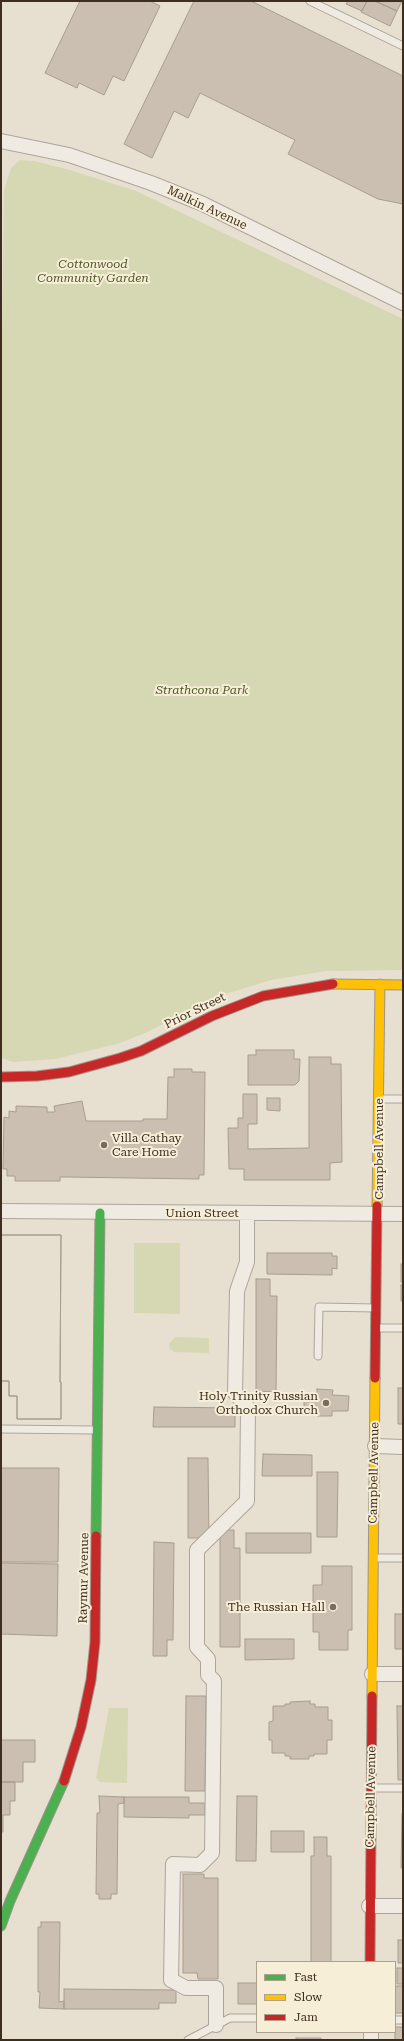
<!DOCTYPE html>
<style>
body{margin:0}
#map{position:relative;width:404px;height:2041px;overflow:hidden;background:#e7e0d1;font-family:"Roboto Serif",serif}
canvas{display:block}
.frame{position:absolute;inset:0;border:2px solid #3d2e20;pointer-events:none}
.legend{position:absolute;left:256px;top:1961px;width:140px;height:72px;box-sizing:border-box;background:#f7eed8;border:1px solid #ada18e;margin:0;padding:5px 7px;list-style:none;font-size:12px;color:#3d2e20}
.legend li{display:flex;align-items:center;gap:8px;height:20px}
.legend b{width:20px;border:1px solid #ada18e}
</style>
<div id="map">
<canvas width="404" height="2041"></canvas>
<div class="frame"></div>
<ul class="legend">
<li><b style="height:5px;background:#4caf50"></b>Fast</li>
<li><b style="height:5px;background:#ffc107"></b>Slow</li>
<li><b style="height:5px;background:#c62828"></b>Jam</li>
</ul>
</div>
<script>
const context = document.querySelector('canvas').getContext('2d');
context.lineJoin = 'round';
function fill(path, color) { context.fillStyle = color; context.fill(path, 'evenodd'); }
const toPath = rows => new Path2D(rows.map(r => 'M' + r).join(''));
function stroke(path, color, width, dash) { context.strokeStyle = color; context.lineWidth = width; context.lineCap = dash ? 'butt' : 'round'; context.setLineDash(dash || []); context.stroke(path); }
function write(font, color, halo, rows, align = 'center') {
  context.font = font + ' "Roboto Serif",serif'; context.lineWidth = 4; context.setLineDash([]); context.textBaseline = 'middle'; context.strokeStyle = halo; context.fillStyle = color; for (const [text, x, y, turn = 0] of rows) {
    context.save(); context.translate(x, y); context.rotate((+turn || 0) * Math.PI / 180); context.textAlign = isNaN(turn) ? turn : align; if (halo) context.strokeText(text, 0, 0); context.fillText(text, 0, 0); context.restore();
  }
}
const green = toPath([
 [20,160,34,161,70,170,136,191,403,319,403,970,326,971,271,980,222,995,143,1034,117,1044,55,1059,13,1062,1,1058,1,409,4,190,11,168],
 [134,1243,180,1243,180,1314,134,1313],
 [175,1337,209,1338,209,1353,174,1352,170,1349,169,1344],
 [109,1708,128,1708,127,1783,100,1782,96,1778]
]);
const building = toPath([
 [80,1,150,1,160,6,124,81,113,76,104,95,79,83,77,88,45,73,80,1],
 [194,1,251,1,403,76,403,204,378,199,288,154,295,140,200,93,188,118,174,111,152,158,124,144,194,1],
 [348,1,367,1,362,11,346,4,348,1],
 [367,1,375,1,397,11,390,26,361,12,367,1],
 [375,1,402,1,397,11,375,1],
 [256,1050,294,1050,294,1059,300,1059,299,1081,295,1085,248,1085,248,1055,256,1055,256,1050],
 [309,1057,331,1057,331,1064,341,1064,342,1162,330,1163,330,1180,244,1180,244,1169,229,1169,228,1128,238,1128,238,1118,243,1118,243,1094,257,1094,257,1124,248,1124,248,1149,309,1148,309,1057],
 [174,1069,192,1069,192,1072,205,1072,204,1175,199,1175,199,1179,66,1177,60,1177,60,1181,15,1181,15,1176,7,1176,7,1169,3,1169,4,1117,9,1118,9,1111,16,1112,16,1106,47,1107,47,1112,55,1112,54,1106,82,1101,86,1121,143,1121,143,1119,167,1119,168,1077,174,1077,174,1069],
 [267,1098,280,1098,280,1111,267,1110,267,1098],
 [1,1235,61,1235,60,1382,61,1382,61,1419,17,1419,17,1396,9,1396,9,1381,1,1381,1,1235],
 [1,1235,61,1235,60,1382,61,1382,61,1419,17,1419,17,1396,9,1396,9,1381,1,1381,1,1235],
 [267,1253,332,1253,332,1256,337,1256,337,1269,332,1268,332,1275,267,1274,267,1253],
 [401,1264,403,1264,403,1282,401,1282,401,1264],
 [256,1279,270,1279,270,1296,277,1296,276,1392,256,1391,256,1279],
 [401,1285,403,1285,403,1301,401,1301,401,1285],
 [398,1388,403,1388,403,1424,398,1424,398,1388],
 [317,1389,333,1390,332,1395,349,1396,348,1411,332,1411,332,1416,317,1416,317,1410,304,1410,304,1395,317,1395,317,1389],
 [154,1407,235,1408,235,1427,153,1427,154,1407],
 [263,1454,312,1455,312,1476,262,1476,263,1454],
 [188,1458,208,1458,209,1538,188,1538,188,1458],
 [1,1468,59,1468,58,1562,1,1562,1,1468],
 [317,1472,338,1472,337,1537,317,1537,317,1472],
 [220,1530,234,1530,234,1548,240,1548,240,1647,220,1647,220,1530],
 [246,1533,311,1533,311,1553,246,1553,246,1533],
 [154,1542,174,1543,173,1640,167,1640,167,1656,153,1656,154,1542],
 [1,1563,58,1564,57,1636,1,1634,1,1563],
 [322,1566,352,1566,352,1630,348,1630,348,1650,319,1650,319,1632,313,1632,313,1585,322,1585,322,1566],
 [395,1614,403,1614,403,1649,395,1649,395,1614],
 [245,1639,294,1639,294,1659,245,1660,245,1639],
 [186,1696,206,1696,205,1791,185,1791,186,1696],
 [310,1701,310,1704,315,1704,315,1707,328,1707,328,1720,332,1720,332,1740,327,1740,327,1754,314,1754,314,1756,309,1756,309,1759,290,1759,290,1756,285,1756,285,1753,272,1753,272,1740,269,1740,269,1722,273,1721,273,1706,285,1706,285,1704,290,1704,290,1702,310,1701],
 [397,1706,403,1706,403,1780,398,1780,397,1706],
 [1,1740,35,1740,35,1762,23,1762,23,1782,1,1782,1,1740],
 [1,1782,15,1782,15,1801,10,1801,10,1815,3,1815,3,1832,1,1832,1,1782],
 [99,1796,124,1797,124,1803,118,1804,117,1894,111,1894,111,1899,99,1899,99,1894,96,1894,97,1813,100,1813,99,1796],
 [237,1796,257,1796,256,1861,236,1861,237,1796],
 [124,1797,189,1797,189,1803,205,1803,205,1815,189,1815,189,1818,124,1817,124,1797],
 [402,1814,403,1814,403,1868,401,1868,402,1814],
 [271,1831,304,1831,304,1852,271,1852,271,1831],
 [314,1837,327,1837,327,1856,331,1856,331,1962,311,1962,311,1856,314,1856,314,1837],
 [183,1874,204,1874,204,1878,218,1878,218,1979,198,1979,197,1973,183,1973,183,1874],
 [41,1922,60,1922,59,2002,64,2001,64,2009,39,2008,40,1992,38,1992,38,1927,41,1927,41,1922],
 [398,1940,403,1940,403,1963,398,1963,398,1940],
 [397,1968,403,1968,403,1984,397,1984,397,1968],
 [238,1983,257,1983,257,2004,238,2004,238,1983],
 [395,1986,403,1986,403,2013,395,2013,395,1986],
 [64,1989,176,1990,176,2003,159,2003,159,2009,64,2009,64,1989],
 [395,2027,403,2027,403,2040,395,2040,395,2027],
 [296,2038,321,2038,321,2040,296,2040,296,2038]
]);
const lane = toPath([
 [310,1,403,46],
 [379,1099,403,1099],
 [377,1328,403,1328],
 [318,1356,319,1307,376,1308],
 [1,1429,96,1430],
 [375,1558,403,1558],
 [373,1788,403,1788],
 [395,2020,403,2020],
 [188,2040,230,2018,257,2018]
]);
const street = toPath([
 [1,141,69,155,151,183,203,204,403,303],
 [1,1211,403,1214],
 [375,1446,403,1447],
 [372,1674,403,1674],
 [369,1906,403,1906],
 [216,2025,216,1988,186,1988,171,1980,173,1864,200,1865,212,1853,214,1681,208,1675,208,1659,197,1647,197,1550,247,1501,248,1408,235,1393,237,1291,247,1262,247,1213],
 [371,2040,371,2032]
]);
const fast = toPath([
 [96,1536,100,1213],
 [1,1926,10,1901,64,1781]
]);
const slow = toPath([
 [333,984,403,985],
 [377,1206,380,984],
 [372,1696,375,1378]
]);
const jam = toPath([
 [1,1077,37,1076,69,1072,120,1058,141,1051,212,1016,263,996,333,984],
 [375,1378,377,1206],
 [64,1781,81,1727,91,1680,95,1642,96,1536],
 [370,1962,372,1696]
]);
const markers = [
 [104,1145,4,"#786c5e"],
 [326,1403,4,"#786c5e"],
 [333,1607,4,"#786c5e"]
];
const streetNames = [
 ["Malkin Avenue",207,208,25],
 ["Prior Street",195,1011,-26],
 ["Campbell Avenue",379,1149,-90],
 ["Union Street",202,1213],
 ["Campbell Avenue",374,1473,-89],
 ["Raymur Avenue",84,1578,-89],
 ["Campbell Avenue",371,1797,-89]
];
const parkNames = [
 ["Cottonwood",93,264],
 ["Community Garden",93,278],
 ["Strathcona Park",202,690]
];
const poiNames = [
 ["Villa Cathay",112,1138,"left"],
 ["Care Home",112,1152,"left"],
 ["Holy Trinity Russian",318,1396],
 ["Orthodox Church",318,1410],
 ["The Russian Hall",325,1607]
];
fill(green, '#d6d7b3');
fill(building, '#cbbfb2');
stroke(building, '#a89c90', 1);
stroke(lane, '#ada599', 9);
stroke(street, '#ada599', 16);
stroke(fast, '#9c958a', 11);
stroke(slow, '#9c958a', 11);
stroke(jam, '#9c958a', 11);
stroke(lane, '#efebe3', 7);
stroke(street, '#efebe3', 14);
stroke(fast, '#4caf50', 9);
stroke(slow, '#ffc107', 9);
stroke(jam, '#c62828', 9);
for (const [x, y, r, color] of markers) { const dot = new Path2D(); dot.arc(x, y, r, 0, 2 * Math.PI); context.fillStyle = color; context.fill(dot); stroke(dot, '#f7eed8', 1.5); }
write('12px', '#3d2e20', '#f7eed8', streetNames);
write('italic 12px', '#4d5a26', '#f7eed8', parkNames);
write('12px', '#3d2e20', '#f7eed8', poiNames, 'right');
</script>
